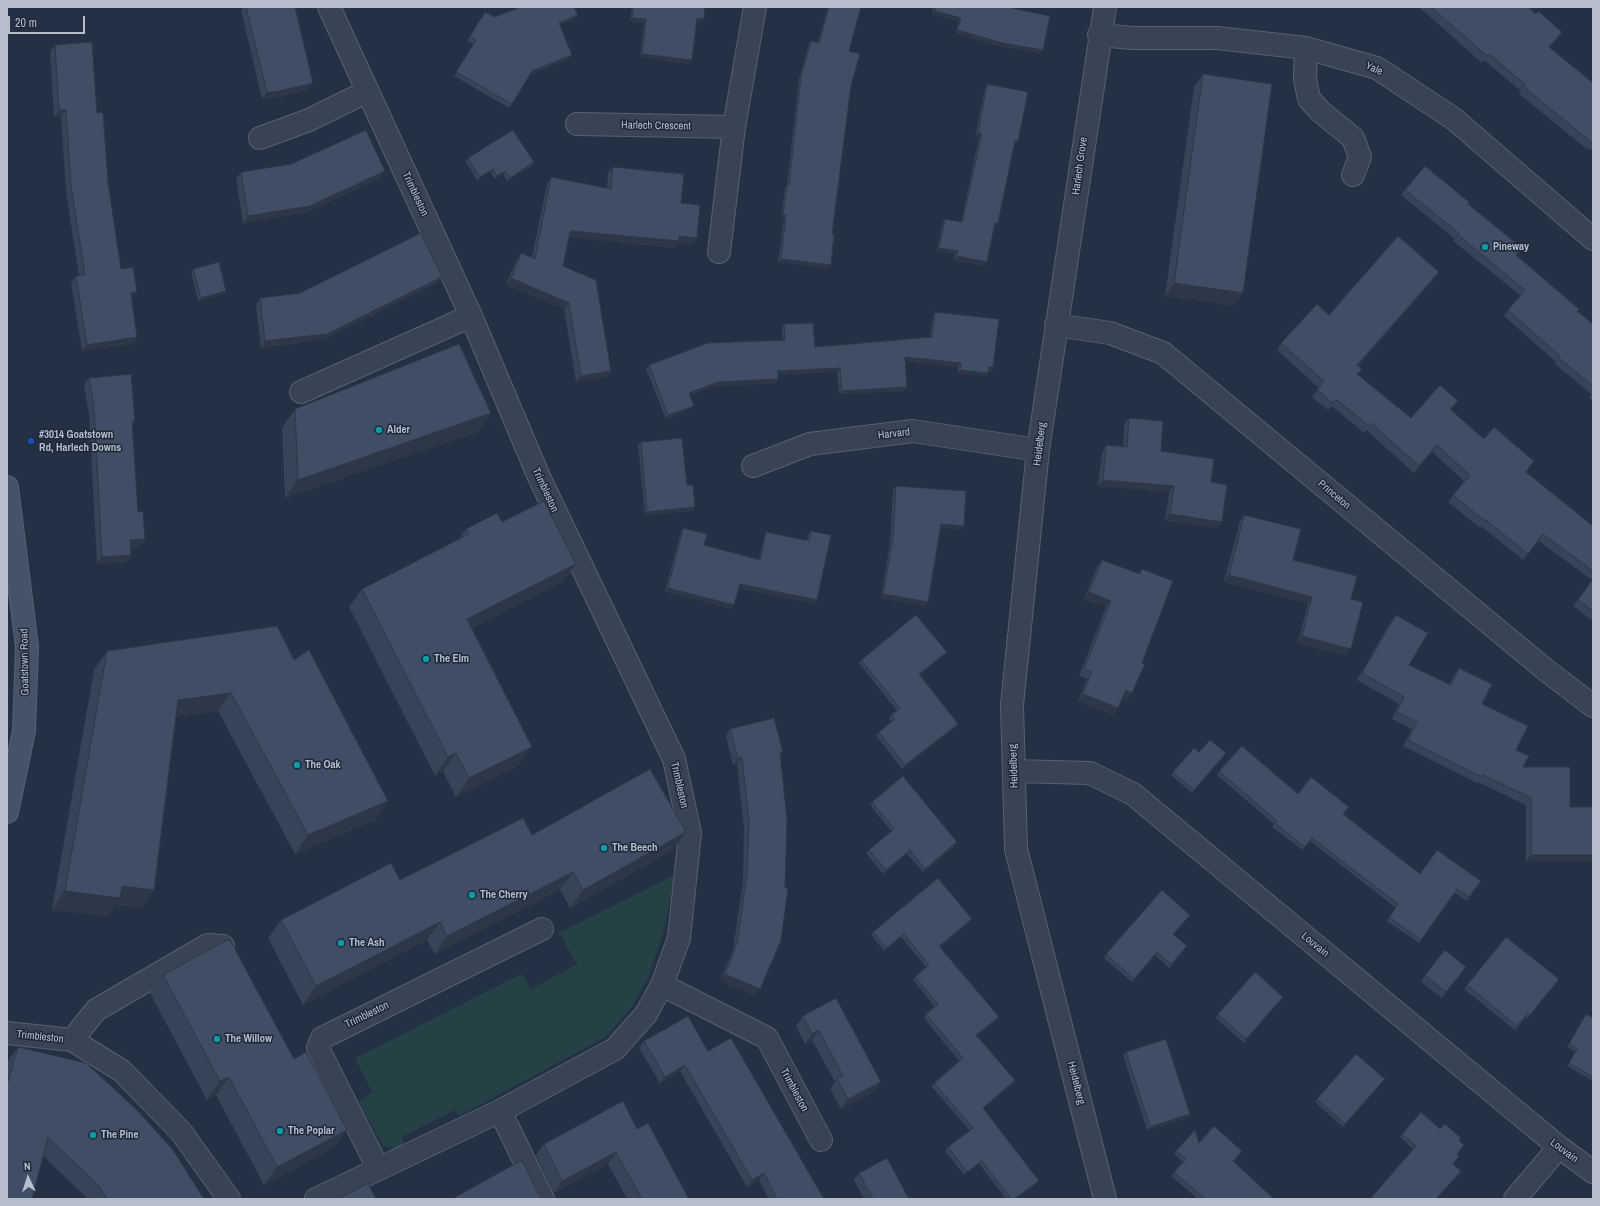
<!DOCTYPE html>
<style>
body{margin:0}
#map{position:relative;width:1600px;height:1206px;overflow:hidden;background:#243144;font-family:"Archivo Narrow",sans-serif}
canvas{display:block}
.frame{position:absolute;inset:0;border:8px solid #b6becd;pointer-events:none}
.north{position:absolute;left:8px;top:1158px;width:40px;height:40px;-webkit-text-stroke:3px #1d2839;paint-order:stroke;rotate:356deg;font-size:11px;font-weight:700;line-height:16px;text-align:center;color:#b6becd}
.north::after{content:'';display:block;margin:auto;width:14px;height:18px;background:#b6becd;clip-path:polygon(50% 0,100% 100%,50% 72%,0 100%)}
.scale{position:absolute;left:8px;top:16px;width:77px;height:18px;box-sizing:border-box;border:2px solid #b6becd;border-top:0;padding-left:5px;font-size:12px;line-height:14px;white-space:nowrap;color:#b6becd;-webkit-text-stroke:3px #1d2839;paint-order:stroke}
</style>
<div id="map">
<canvas width="1600" height="1206"></canvas>
<div class="frame"></div>
<div class="north">N</div>
<div class="scale">20 m</div>
</div>
<script>
const context = document.querySelector('canvas').getContext('2d');
context.lineJoin = 'round';
function fill(path, color) { context.fillStyle = color; context.fill(path, 'evenodd'); }
const toPath = rows => new Path2D(rows.map(r => 'M' + r).join(''));
function stroke(path, color, width, dash) { context.strokeStyle = color; context.lineWidth = width; context.lineCap = dash ? 'butt' : 'round'; context.setLineDash(dash || []); context.stroke(path); }
function write(font, color, halo, rows, align = 'center') {
  context.font = font + ' "Archivo Narrow",sans-serif'; context.lineWidth = 3; context.setLineDash([]); context.textBaseline = 'middle'; context.strokeStyle = halo; context.fillStyle = color; for (const [text, x, y, turn = 0] of rows) {
    context.save(); context.translate(x, y); context.rotate((+turn || 0) * Math.PI / 180); context.textAlign = isNaN(turn) ? turn : align; if (halo) context.strokeText(text, 0, 0); context.fillText(text, 0, 0); context.restore();
  }
}
const green = toPath([
 [675,875,663,934,648,978,629,1011,604,1038,459,1116,454,1110,402,1137,405,1145,397,1148,383,1146,359,1102,372,1092,355,1058,522,974,531,989,577,964,559,933]
]);
const street = toPath([
 [1105,7,1038,450,1012,705,1016,849,1105,1199],
 [1099,35,1133,38,1217,38,1306,48,1377,68,1454,119,1593,239],
 [1306,48,1305,79,1309,99,1321,112,1353,138,1360,157,1353,175],
 [577,124,734,127],
 [260,138,309,120,368,91],
 [719,252,734,127,755,7],
 [1056,325,1110,333,1163,353,1547,671,1593,706],
 [301,392,471,316],
 [753,466,810,444,913,431,1038,450],
 [1015,771,1090,773,1133,794,1559,1147,1593,1172],
 [662,985,767,1038,821,1140],
 [7,1033,72,1040,122,1071,182,1133,229,1199],
 [72,1040,96,1010,208,945,223,946],
 [500,1111,543,1199],
 [378,1168,318,1048,322,1038,542,929],
 [316,1199,500,1111,615,1049,646,1014,662,985,679,938,690,833,674,759,539,477,471,316,329,7],
 [1515,1199,1559,1147]
]);
const secondary = toPath([
 [7,487,27,647,24,731,7,812]
]);
const wall = toPath([
 [243,7,295,7,308,90,271,99,262,99,241,10],
 [632,7,705,7,701,22,697,22,690,64,640,57,644,23,630,21],
 [828,7,861,7,849,51,851,86,832,234,828,268,778,262,784,219,781,218,785,188,787,185,799,79,809,44,811,41,818,42],
 [934,7,1012,7,1012,8,1041,53,999,46,955,34,959,21,932,14],
 [1419,7,1528,7,1536,14,1562,32,1550,48,1593,83,1593,151,1589,148,1588,150,1519,94,1521,91,1484,60,1482,63],
 [485,12,495,17,575,19,560,25,569,59,529,75,509,108,454,76,473,44,467,41],
 [55,45,97,113,121,269,132,299,131,299,137,337,133,344,82,351,71,283,76,276,79,276,66,191,61,116,54,117,50,52],
 [1203,74,1234,306,1165,296,1194,87],
 [987,84,1015,145,1014,145,995,227,994,227,987,262,985,266,954,260,955,254,937,251,943,222,945,219,961,222,979,138,975,137,985,88],
 [468,158,534,162,532,166,507,181,503,174,495,179,490,172,477,180,466,162],
 [613,167,681,203,697,238,692,244,677,243,674,248,569,237,563,266,607,377,576,382,564,309,506,285,517,259,521,253,532,257,547,184,551,177,607,188,608,173],
 [241,172,381,178,305,213,243,223,236,179],
 [1405,190,1468,204,1516,255,1577,311,1593,324,1593,401,1589,398,1591,394,1555,364,1556,362,1504,316,1508,310,1520,295,1453,241,1455,239,1401,195],
 [193,269,224,294,198,301,191,272],
 [1434,279,1358,366,1358,375,1411,418,1458,401,1451,410,1484,439,1534,461,1526,472,1593,526,1593,621,1573,606,1592,580,1539,541,1523,560,1481,526,1480,528,1448,502,1464,481,1432,452,1414,473,1366,430,1364,433,1332,406,1328,410,1312,397,1319,388,1277,350,1281,343,1329,315],
 [438,283,322,340,261,348,256,305,260,298],
 [935,312,993,367,991,371,988,370,988,373,985,376,958,373,958,367,905,361,905,391,839,394,837,372,778,374,776,383,716,386,690,395,691,409,666,419,646,369,649,365,783,340,782,327,784,324,815,347,930,337,933,316],
 [89,378,135,421,132,425,138,512,145,539,140,546,131,547,131,555,127,562,97,564,89,414,84,385],
 [295,409,491,413,478,432,285,498,282,428],
 [1129,418,1161,451,1211,482,1217,528,1165,521,1169,492,1098,486,1102,452,1106,445,1123,446,1124,425],
 [641,442,687,485,695,507,692,511,645,515,638,445],
 [896,486,964,526,962,529,941,528,928,602,926,606,881,598,890,542,893,490],
 [1244,515,1293,560,1351,599,1346,656,1298,643,1308,603,1224,582,1240,521],
 [502,522,576,564,563,582,472,628,519,765,456,797,443,771,435,776,349,607,362,589,458,540,466,529],
 [683,528,704,545,759,559,764,536,766,532,807,541,808,534,811,531,817,600,815,604,739,588,732,609,665,591,681,531],
 [1102,560,1138,574,1142,569,1128,700,1122,698,1113,715,1078,701,1087,679,1079,676,1106,607,1084,599,1097,567],
 [1396,615,1409,665,1449,685,1454,675,1459,668,1482,704,1516,750,1523,767,1570,807,1526,862,1526,805,1478,782,1477,783,1403,746,1412,729,1392,719,1399,704,1357,680,1391,621],
 [277,626,376,820,295,854,218,711,176,717,154,890,141,908,115,905,108,916,52,910,94,670,107,651],
 [944,655,920,675,958,724,956,727,902,769,876,735,879,732,892,722,889,719,891,715,897,711,859,663,861,660],
 [730,729,783,752,780,755,755,996,720,981,733,950,743,881,744,829,737,764,733,765,726,736],
 [1199,752,1226,753,1192,793,1171,775,1173,772],
 [1219,771,1298,794,1343,815,1420,874,1481,881,1467,901,1455,893,1419,943,1387,921,1396,908,1310,841,1302,850,1272,827,1274,824,1217,775],
 [872,802,955,846,923,872,907,854,883,874,866,853,869,850,891,831,870,805],
 [532,835,673,850,570,908,560,890,435,954,427,940,303,1005,268,938,281,920,400,880],
 [1188,918,1173,935,1184,950,1169,968,1155,955,1132,982,1104,958,1106,954],
 [969,923,940,947,999,1017,996,1020,977,1036,1015,1080,1013,1084,983,1109,1039,1181,1036,1184,1016,1199,1006,1199,979,1164,964,1175,945,1151,948,1147,970,1131,931,1086,934,1083,959,1061,924,1018,926,1014,935,1007,913,980,915,977,926,967,901,937,884,951,871,935,873,932],
 [1461,974,1442,998,1421,982,1425,975],
 [163,975,334,1148,264,1185,216,1095,207,1100,150,993],
 [1559,979,1528,1018,1526,1017,1515,1030,1464,989,1467,985],
 [1283,997,1244,1043,1216,1018,1218,1014],
 [836,998,874,1092,841,1109,830,1089,835,1082,812,1040,805,1044,796,1026,803,1016],
 [1586,1014,1593,1018,1593,1081,1567,1066,1575,1052,1567,1047],
 [644,1041,708,1051,824,1199,769,1199,759,1180,747,1187,680,1071,660,1083,639,1048],
 [18,1047,204,1199,88,1199,43,1156,7,1199,7,1064,8,1061],
 [1126,1052,1190,1114,1188,1118,1147,1130,1123,1055],
 [1382,1082,1343,1127,1315,1102,1317,1099],
 [637,1129,689,1199,627,1199,608,1164,554,1193,536,1155,544,1144],
 [1440,1129,1461,1138,1459,1141,1464,1145,1457,1154,1459,1156,1453,1164,1459,1175,1414,1150,1400,1137,1402,1134],
 [1199,1143,1242,1151,1234,1162,1274,1199,1198,1199,1171,1176,1183,1162,1174,1154,1176,1151],
 [859,1173,909,1199,864,1199,854,1180]
]);
const shadedWall = toPath([
 [935,11,961,18,959,21,932,14],
 [578,15,575,19,556,27,559,23],
 [632,18,646,19,644,23,630,21],
 [697,18,704,19,701,22,695,21],
 [957,30,1043,50,1041,53,999,46,955,34],
 [1562,32,1557,39,1545,54,1549,47],
 [642,54,692,60,690,64,640,57],
 [572,55,569,59,529,75,532,71],
 [313,83,308,90,271,99,262,99,267,92],
 [59,110,66,110,61,116,54,117],
 [978,133,982,134,979,138,975,137],
 [1015,141,1018,141,1015,145,1012,144],
 [534,162,532,166,507,181,510,178],
 [493,169,490,172,477,180,480,177],
 [385,171,381,178,305,213,243,223,248,216],
 [505,171,503,174,495,179,497,176],
 [783,215,786,215,784,219,781,218],
 [995,223,998,223,995,227,992,226],
 [572,231,679,236,697,238,692,244,677,243,674,248,568,237,570,232],
 [939,248,958,251,955,254,937,251],
 [957,256,987,262,985,266,954,260],
 [781,259,831,265,828,268,778,262],
 [1439,272,1434,279,1352,372,1357,365],
 [442,277,438,283,322,340,261,348,265,341],
 [511,278,569,303,564,309,506,285],
 [1174,283,1243,293,1234,306,1165,296],
 [226,291,224,294,198,301,201,298],
 [137,292,132,299,126,300,131,293],
 [137,337,133,344,82,351,87,345],
 [905,357,961,363,958,367,902,361],
 [989,367,993,367,991,371,986,370],
 [840,368,837,372,775,375,778,371],
 [960,370,988,373,985,376,958,373],
 [611,371,607,377,576,382,581,376],
 [778,379,776,383,716,386,686,397,689,393,718,382],
 [907,387,905,391,839,394,842,391],
 [694,406,691,409,666,419,668,415],
 [491,413,478,432,285,498,298,480],
 [1437,445,1432,452,1414,473,1419,466],
 [1103,480,1174,486,1169,492,1098,486],
 [695,507,692,511,645,515,647,512],
 [1170,514,1222,522,1217,528,1165,521],
 [941,524,964,526,962,529,939,528],
 [1543,534,1539,541,1523,560,1528,554],
 [145,539,140,546,126,547,130,540],
 [131,555,127,562,97,564,102,557],
 [576,564,563,582,454,637,467,619],
 [1229,575,1312,597,1308,603,1224,582],
 [740,584,817,600,815,604,737,587],
 [668,588,734,605,732,609,665,591],
 [1089,592,1111,601,1106,607,1084,599],
 [883,594,928,602,926,606,881,598],
 [1302,636,1351,649,1346,656,1298,643],
 [947,652,944,655,917,678,919,674],
 [1126,690,1132,693,1128,700,1121,697],
 [231,693,218,711,166,718,178,700],
 [1083,694,1118,708,1113,715,1078,701],
 [958,724,956,727,902,769,905,765],
 [532,747,519,765,456,797,469,778],
 [456,753,443,771,435,776,448,757],
 [1226,753,1224,756,1192,793,1194,790],
 [742,757,737,764,733,765,738,758],
 [388,801,376,820,295,854,308,835],
 [686,832,673,850,570,908,583,890],
 [957,842,955,846,923,872,925,869],
 [910,850,907,854,883,874,886,870],
 [1531,855,1593,855,1593,862,1526,862],
 [573,872,560,890,435,954,447,936],
 [122,886,154,890,141,908,115,905,108,916,52,910,65,891],
 [972,919,969,923,937,949,939,946],
 [440,922,427,940,303,1005,316,986],
 [904,934,901,937,884,951,886,948],
 [1466,967,1461,974,1442,998,1446,992],
 [725,974,760,989,755,996,720,981],
 [1283,997,1281,1000,1244,1043,1246,1039],
 [999,1017,996,1020,974,1039,976,1035],
 [819,1030,812,1040,805,1044,812,1034],
 [685,1065,680,1071,660,1083,665,1077],
 [229,1077,216,1095,207,1100,220,1081],
 [1015,1080,1013,1084,980,1111,983,1108],
 [881,1082,874,1092,841,1109,848,1099],
 [1190,1114,1188,1118,1147,1130,1150,1127],
 [347,1130,334,1148,264,1185,277,1167],
 [616,1152,608,1164,554,1193,562,1181],
 [982,1161,979,1164,964,1175,967,1172],
 [1461,1171,1459,1175,1437,1199,1436,1199],
 [764,1173,759,1180,747,1187,752,1180],
 [1039,1181,1036,1184,1016,1199,1014,1199]
]);
const building = toPath([
 [246,7,295,7,313,83,275,92,267,92,246,7],
 [521,7,574,7,578,15,559,23,572,55,532,71,512,104,456,72,476,40,470,36,485,12,495,17,521,7],
 [634,7,705,7,704,19,697,18,692,60,642,54,646,19,632,18,634,7],
 [829,7,861,7,849,51,860,54,851,86,832,234,834,234,831,265,781,259,786,215,783,215,787,184,789,185,801,76,811,41,819,43,829,7],
 [936,7,1012,7,1012,8,1050,16,1043,50,1002,43,957,30,961,18,935,11,936,7],
 [1431,7,1528,7,1536,14,1538,11,1562,32,1549,47,1593,83,1593,142,1592,143,1524,87,1526,85,1489,54,1487,56,1431,7],
 [92,42,97,113,103,112,108,182,121,269,133,267,137,292,131,293,137,337,87,345,76,276,85,275,71,185,66,110,59,110,55,45,92,42],
 [1203,74,1272,84,1243,293,1174,283,1203,74],
 [987,84,1028,92,1018,141,1015,141,998,223,995,223,987,262,957,256,958,251,939,248,945,219,962,222,982,134,978,133,987,84],
 [366,130,385,171,310,206,248,216,241,172,291,164,366,130],
 [513,130,534,162,510,178,505,171,497,176,493,169,480,177,468,158,513,130],
 [1425,166,1469,202,1468,204,1522,248,1516,255,1579,309,1577,311,1593,324,1593,386,1559,358,1560,356,1508,310,1525,290,1458,235,1459,233,1405,190,1425,166],
 [613,167,684,174,681,203,700,205,697,238,679,236,679,241,572,231,570,232,563,266,596,280,611,371,581,376,569,303,511,278,521,253,535,259,551,177,611,189,613,167],
 [421,233,442,277,327,334,265,341,260,298,300,293,421,233],
 [1398,236,1439,272,1357,365,1362,369,1357,374,1411,418,1440,385,1458,401,1450,409,1484,439,1494,427,1534,461,1526,472,1593,526,1593,571,1543,534,1528,554,1486,520,1485,521,1453,495,1470,475,1437,445,1419,466,1371,423,1369,426,1337,400,1333,403,1317,390,1324,381,1281,343,1317,304,1329,315,1398,236],
 [219,262,226,291,201,298,193,269,219,262],
 [935,312,999,319,993,367,989,367,988,373,960,370,961,363,905,357,907,387,842,391,840,368,778,371,778,379,718,382,689,393,694,406,668,415,649,365,708,343,785,340,784,324,813,323,815,347,932,337,935,312],
 [459,344,491,413,298,480,295,409,459,344],
 [131,374,135,421,132,421,138,512,143,511,145,539,130,540,131,555,102,557,94,407,89,378,131,374],
 [1129,418,1163,421,1161,451,1214,459,1211,482,1227,485,1222,522,1170,514,1174,486,1103,480,1106,445,1127,447,1129,418],
 [682,438,687,485,693,485,695,507,647,512,641,442,682,438],
 [896,486,966,491,964,526,941,524,928,602,883,594,893,538,896,486],
 [544,501,576,564,467,619,532,747,469,778,456,753,448,757,362,589,469,534,466,529,497,513,502,522,544,501],
 [1244,515,1301,529,1293,560,1357,576,1351,599,1363,602,1351,649,1302,636,1312,597,1229,575,1244,515],
 [683,528,707,534,704,545,760,560,766,532,809,541,811,531,831,535,817,600,740,584,734,605,668,588,683,528],
 [1102,560,1140,574,1142,569,1173,581,1142,663,1145,664,1132,693,1126,690,1118,708,1083,694,1092,672,1084,669,1111,601,1089,592,1102,560],
 [1593,579,1593,611,1578,600,1593,579],
 [916,615,947,652,919,674,958,724,905,765,879,732,895,719,891,715,900,708,861,660,916,615],
 [1396,615,1428,633,1409,665,1451,685,1459,668,1492,684,1482,704,1528,726,1516,750,1529,756,1523,767,1570,767,1570,807,1593,807,1593,855,1531,855,1531,798,1483,775,1482,777,1408,740,1417,722,1397,712,1404,697,1362,673,1396,615],
 [277,626,294,660,309,650,388,801,308,835,231,693,178,700,154,890,122,886,120,898,65,891,107,651,277,626],
 [774,718,783,752,780,752,787,820,785,888,788,888,781,941,760,989,725,974,737,943,747,874,749,822,742,757,738,758,730,729,774,718],
 [1210,740,1226,753,1194,790,1173,772,1194,748,1199,752,1210,740],
 [1242,746,1298,794,1311,777,1349,807,1343,814,1420,874,1437,850,1481,881,1469,897,1457,889,1421,940,1389,917,1398,904,1312,838,1305,847,1275,823,1277,821,1219,771,1242,746],
 [650,769,686,832,583,890,573,872,447,936,440,922,316,986,281,920,391,863,400,880,523,818,532,835,650,769],
 [903,776,957,842,925,869,910,850,886,870,869,850,894,829,872,802,903,776],
 [938,878,972,919,939,946,999,1017,976,1035,1015,1080,983,1108,1039,1181,1014,1199,1011,1199,982,1161,967,1172,948,1147,973,1128,934,1083,963,1058,926,1014,938,1004,915,977,929,965,904,934,886,948,873,932,938,878],
 [1162,890,1190,915,1173,934,1187,946,1171,964,1157,952,1134,979,1106,954,1162,890],
 [1506,937,1559,979,1530,1015,1528,1013,1517,1026,1467,985,1506,937],
 [227,940,230,940,294,1059,306,1052,347,1130,277,1167,229,1077,220,1081,163,975,227,940],
 [1445,950,1466,967,1446,992,1425,975,1445,950],
 [1255,972,1283,997,1246,1039,1218,1014,1255,972],
 [836,998,881,1082,848,1099,837,1079,843,1076,819,1030,812,1034,803,1016,836,998],
 [1586,1014,1593,1018,1593,1077,1569,1063,1577,1049,1569,1044,1586,1014],
 [688,1016,708,1051,731,1038,824,1199,777,1199,764,1173,752,1180,685,1065,665,1077,644,1041,688,1016],
 [1166,1039,1190,1114,1150,1127,1126,1052,1166,1039],
 [18,1047,86,1063,137,1110,173,1150,204,1199,107,1199,100,1187,48,1137,32,1199,7,1199,7,1085,18,1047],
 [1356,1054,1385,1079,1345,1124,1317,1099,1356,1054],
 [623,1101,637,1129,648,1123,689,1199,642,1199,616,1152,562,1181,544,1144,623,1101],
 [1421,1112,1440,1129,1445,1124,1461,1138,1459,1140,1464,1145,1457,1154,1459,1156,1453,1164,1461,1171,1436,1199,1370,1199,1416,1146,1402,1134,1421,1112],
 [1214,1126,1242,1151,1233,1161,1274,1199,1205,1199,1174,1172,1186,1159,1176,1151,1195,1130,1199,1143,1214,1126],
 [887,1158,909,1199,873,1199,859,1173,887,1158],
 [522,1160,539,1195,543,1199,452,1199,522,1160],
 [368,1183,376,1199,338,1199,368,1183]
]);
const markers = [
 [1485,247,4,"#0f9aa8"],
 [379,430,4,"#0f9aa8"],
 [31,441,4,"#1a4fb4"],
 [426,659,4,"#0f9aa8"],
 [297,765,4,"#0f9aa8"],
 [604,848,4,"#0f9aa8"],
 [472,895,4,"#0f9aa8"],
 [341,943,4,"#0f9aa8"],
 [217,1039,4,"#0f9aa8"],
 [280,1131,4,"#0f9aa8"],
 [93,1135,4,"#0f9aa8"]
];
const streetNames = [
 ["Yale",1374,69,23],
 ["Harlech Crescent",656,126,1],
 ["Harlech Grove",1080,166,-82],
 ["Trimbleston",415,194,65],
 ["Harvard",894,434,-6],
 ["Heidelberg",1040,444,-83],
 ["Trimbleston",545,490,65],
 ["Princeton",1334,495,40],
 ["Goatstown Road",25,662,-91],
 ["Heidelberg",1014,766,-92],
 ["Trimbleston",679,785,77],
 ["Louvain",1315,945,40],
 ["Trimbleston",367,1015,-26],
 ["Trimbleston",40,1037,6],
 ["Heidelberg",1076,1083,76],
 ["Trimbleston",794,1090,62],
 ["Louvain",1564,1151,37]
];
const poiNames = [
 ["Pineway",1493,247],
 ["Alder",387,430],
 ["#3014 Goatstown",39,435],
 ["Rd, Harlech Downs",39,448],
 ["The Elm",434,659],
 ["The Oak",305,765],
 ["The Beech",612,848],
 ["The Cherry",480,895],
 ["The Ash",349,943],
 ["The Willow",225,1039],
 ["The Poplar",288,1131],
 ["The Pine",101,1135]
];
fill(green, '#264145');
stroke(street, '#576171', 24);
stroke(secondary, '#576171', 24);
stroke(street, '#384354', 22);
stroke(secondary, '#465267', 22);
fill(wall, '#374357');
fill(shadedWall, '#2d3747');
fill(building, '#404e65');
stroke(building, '#2d3747', 1);
for (const [x, y, r, color] of markers) { const dot = new Path2D(); dot.arc(x, y, r, 0, 2 * Math.PI); context.fillStyle = color; context.fill(dot); stroke(dot, '#1d2839', 1.5); }
write('11px', '#b6becd', '#1d2839', streetNames);
write('bold 11px', '#b6becd', '#1d2839', poiNames, 'left');
</script>
